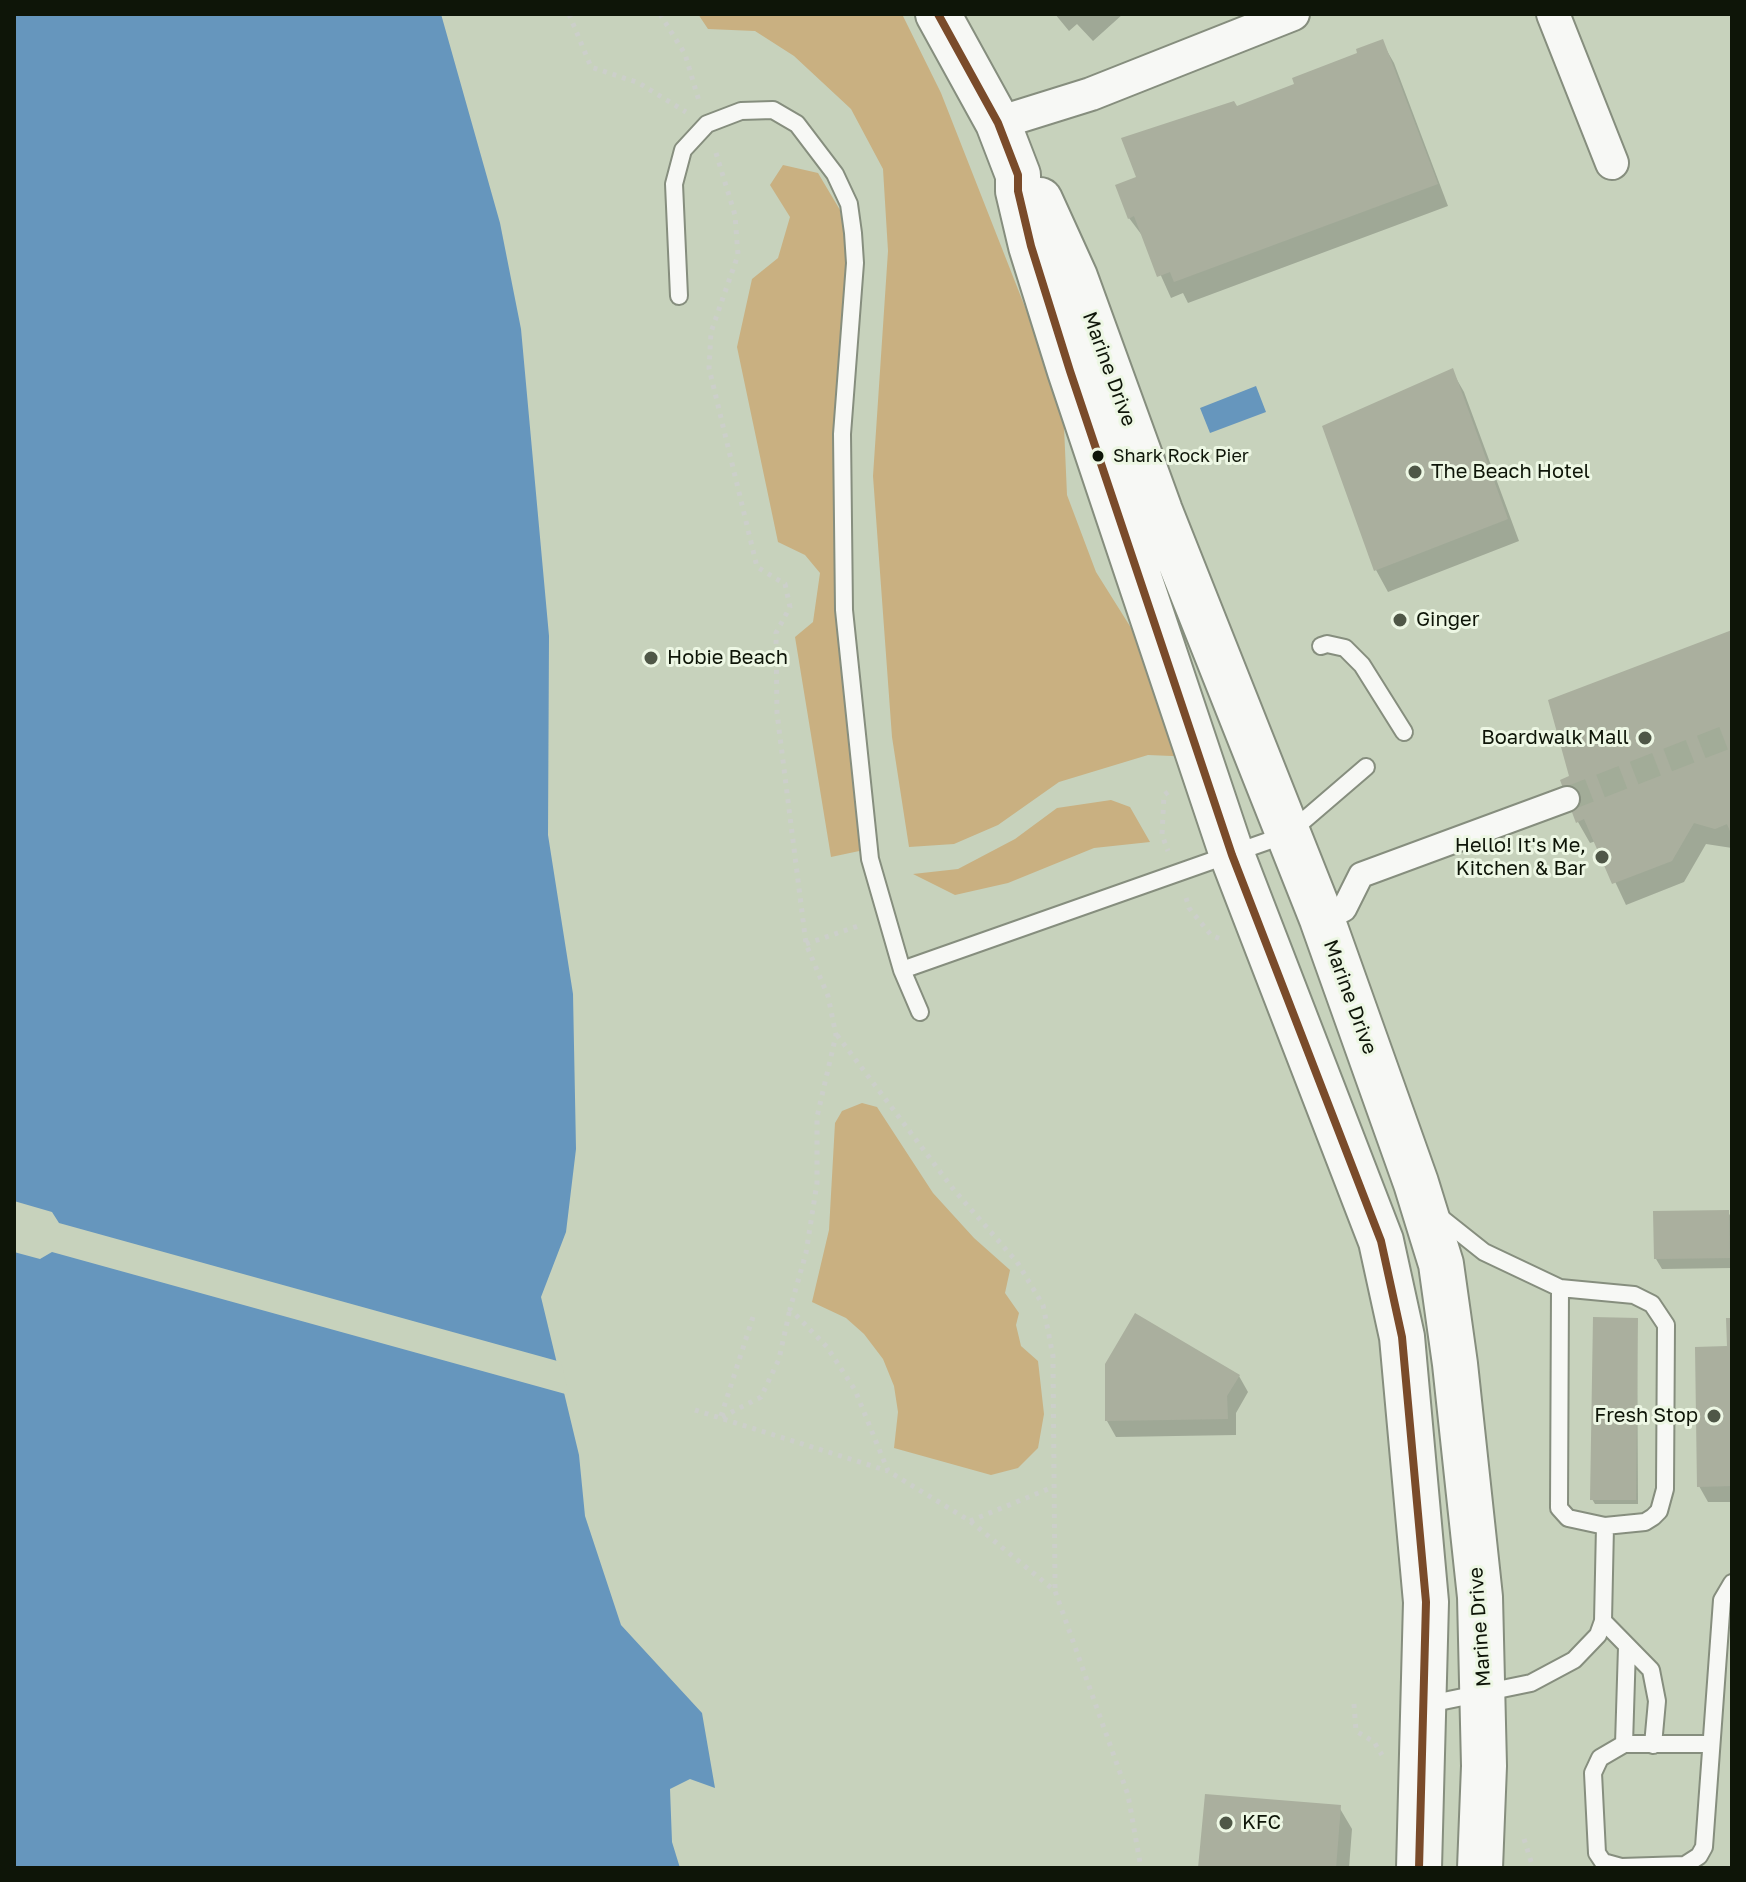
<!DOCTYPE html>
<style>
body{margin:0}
#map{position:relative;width:1746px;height:1882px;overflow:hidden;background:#c7d2bc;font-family:"Golos Text",sans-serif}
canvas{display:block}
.frame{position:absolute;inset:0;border:16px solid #0e1508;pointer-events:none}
</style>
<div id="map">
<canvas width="1746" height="1882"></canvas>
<div class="frame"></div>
</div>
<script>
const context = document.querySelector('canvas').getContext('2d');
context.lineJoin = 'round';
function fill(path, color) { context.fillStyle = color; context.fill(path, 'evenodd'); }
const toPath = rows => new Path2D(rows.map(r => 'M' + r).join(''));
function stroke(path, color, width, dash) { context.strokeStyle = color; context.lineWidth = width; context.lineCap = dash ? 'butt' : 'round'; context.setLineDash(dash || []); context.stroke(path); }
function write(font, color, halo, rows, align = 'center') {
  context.font = font + ' "Golos Text",sans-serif'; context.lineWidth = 6; context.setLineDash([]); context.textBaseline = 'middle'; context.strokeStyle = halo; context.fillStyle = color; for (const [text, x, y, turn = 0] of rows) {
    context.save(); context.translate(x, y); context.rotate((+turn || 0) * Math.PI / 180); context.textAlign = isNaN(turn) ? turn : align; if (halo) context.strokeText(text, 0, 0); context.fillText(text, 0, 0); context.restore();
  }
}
const green = toPath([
 [698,14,902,14,941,93,1063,404,1067,495,1096,572,1138,639,1195,757,1148,755,1059,782,998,825,954,844,909,847,892,737,873,476,888,251,883,169,851,109,794,56,755,31,708,29],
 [783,165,818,173,840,210,847,253,835,445,864,850,831,857,795,637,813,622,820,573,805,555,778,542,737,347,752,279,778,258,790,217,770,185],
 [1111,800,1130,807,1150,842,1094,848,1008,883,955,895,913,874,958,869,1015,839,1057,808],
 [862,1103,877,1107,933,1193,974,1238,1010,1270,1005,1293,1019,1313,1016,1325,1021,1346,1038,1361,1044,1414,1038,1448,1018,1468,991,1475,894,1448,898,1412,894,1386,883,1359,864,1334,846,1318,812,1302,829,1230,835,1123,842,1111]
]);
const water = toPath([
 [14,14,441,14,500,223,521,329,549,636,548,835,573,994,576,1149,566,1232,541,1297,579,1455,585,1516,621,1625,702,1713,715,1788,690,1779,670,1789,672,1842,680,1868,14,1868],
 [1256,386,1266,412,1210,433,1200,408]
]);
const pier = toPath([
 [14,1201,52,1212,59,1223,561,1362,569,1395,52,1252,40,1259,14,1252]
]);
const shadow = toPath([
 [1055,14,1123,14,1093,41,1077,24,1069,31],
 [1382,42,1394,63,1448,206,1188,303,1183,293,1171,298,1144,238,1129,218,1139,178,1236,108,1297,86],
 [1452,371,1464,392,1519,541,1388,592,1376,570,1324,427],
 [1732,632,1732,848,1706,844,1684,882,1626,905,1596,841,1590,843,1578,822,1572,777],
 [1728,1212,1732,1219,1732,1268,1662,1269,1656,1259],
 [1637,1320,1638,1504,1595,1504,1592,1499],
 [1732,1320,1732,1502,1708,1502,1699,1486],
 [1239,1376,1248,1392,1236,1413,1236,1435,1116,1437,1107,1421],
 [1339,1807,1352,1829,1349,1868,1200,1868]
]);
const building = toPath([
 [1383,39,1438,184,1174,282,1170,272,1157,277,1134,216,1128,219,1115,185,1136,177,1121,138,1234,101,1237,106,1294,84,1292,78,1357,53,1356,49],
 [1453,368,1508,519,1374,571,1322,426],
 [1732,630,1732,836,1727,824,1715,829,1694,823,1672,861,1612,884,1584,819,1576,823,1560,780,1569,776,1548,700],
 [1729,1210,1730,1258,1654,1259,1653,1211],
 [1135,1313,1240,1375,1227,1396,1228,1419,1105,1421,1105,1364],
 [1593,1317,1638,1318,1636,1500,1590,1500],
 [1726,1318,1732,1318,1732,1486,1697,1487,1695,1347,1727,1346],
 [1205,1794,1341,1805,1336,1868,1198,1868]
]);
const pedestrianTunnel = toPath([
 [1567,799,1732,735]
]);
const path = toPath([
 [569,14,591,67,639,83,686,112],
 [660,14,685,54,699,101],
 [716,153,735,215,738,255,711,332,709,368,757,567,785,584,790,607,776,633,777,713,806,944,828,996,836,1035,817,1117,817,1183,806,1253,790,1309,827,1347,855,1390,888,1471,970,1521,1055,1591,1128,1795,1141,1868],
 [1168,792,1164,795,1162,835,1168,851],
 [1186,898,1189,908,1211,935,1223,940],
 [806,944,861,925],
 [837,1035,954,1190,1017,1262,1043,1305,1053,1356,1055,1590],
 [695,1410,888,1471],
 [721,1416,753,1317],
 [722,1417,761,1397,779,1359,790,1309],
 [970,1521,1053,1487],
 [1354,1704,1356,1731,1374,1742,1382,1755],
 [1524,1839,1533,1868]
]);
const service = toPath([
 [679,296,674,184,683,150,707,124,741,111,773,110,797,124,835,174,849,204,853,233,855,263,842,434,844,610,870,859,902,970,920,1012],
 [1321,646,1327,644,1345,648,1362,665,1404,732],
 [902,970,1288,834,1366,767],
 [1560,1288,1559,1508,1568,1518,1605,1526],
 [1603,1621,1651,1670,1657,1701,1653,1745],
 [1424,1705,1531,1683,1574,1660,1598,1635,1603,1621,1605,1526,1645,1522,1653,1517,1659,1511,1665,1489,1666,1325,1652,1304,1634,1295,1560,1288,1484,1252,1440,1217],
 [1624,1744,1627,1647],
 [1711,1744,1624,1744,1600,1758,1593,1773,1597,1853,1603,1862,1621,1867,1685,1865,1699,1856,1704,1847,1722,1600,1732,1583]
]);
const pedestrian = toPath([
 [1322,919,1344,909,1361,875,1567,799]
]);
const minor = toPath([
 [1553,14,1612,163],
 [998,123,1091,94,1293,14]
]);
const secondary = toPath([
 [938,14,998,123,1018,175,1018,191,1031,246,1070,371,1232,855,1381,1241,1402,1337,1426,1602,1419,1868],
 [1040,200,1075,277,1160,511,1322,919,1416,1183,1441,1264,1455,1364,1480,1597,1484,1766,1480,1868]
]);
const bus1 = toPath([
 [938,14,998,123,1018,175,1018,191,1031,246,1070,371,1232,855,1381,1241,1402,1337,1426,1602,1419,1868]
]);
const markers = [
 [1098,456,7,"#0e1508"],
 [1415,472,8,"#4f5747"],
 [1400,620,8,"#4f5747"],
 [651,658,8,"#4f5747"],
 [1645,738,8,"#4f5747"],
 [1602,857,8,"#4f5747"],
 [1714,1416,8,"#4f5747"],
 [1226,1823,8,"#4f5747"]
];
const busNames = [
 ["Shark Rock Pier",1113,456]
];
const streetNames = [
 ["Marine Drive",1109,369,70],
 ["Marine Drive",1350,997,70],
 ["Marine Drive",1480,1627,-94]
];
const poiNames = [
 ["The Beach Hotel",1431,472],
 ["Ginger",1416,620],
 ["Hobie Beach",667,658],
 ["Boardwalk Mall",1629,738,"right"],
 ["Hello! It's Me,",1586,846,"right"],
 ["Kitchen & Bar",1586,869,"right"],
 ["Fresh Stop",1698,1416,"right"],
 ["KFC",1242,1823]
];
fill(green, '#c9b081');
fill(water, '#6696bd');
fill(pier, '#c7d2bc');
fill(shadow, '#0003');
fill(building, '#aaaf9e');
stroke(pedestrianTunnel, '#a2ac98', 24, [24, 12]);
stroke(service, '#868e7e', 20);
stroke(pedestrian, '#868e7e', 28);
stroke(minor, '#868e7e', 36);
stroke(secondary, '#868e7e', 48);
stroke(path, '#cccfca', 5, [4, 6]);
stroke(service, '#f7f8f5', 16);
stroke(pedestrian, '#f7f8f5', 24);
stroke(minor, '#f7f8f5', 32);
stroke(secondary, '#f7f8f5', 44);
stroke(bus1, '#7a4b2a', 8);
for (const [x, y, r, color] of markers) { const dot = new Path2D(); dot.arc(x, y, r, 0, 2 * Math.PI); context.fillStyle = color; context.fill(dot); stroke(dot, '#edf7e4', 3); }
write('18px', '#0e1508', '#edf7e4', busNames, 'left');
write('20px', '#0e1508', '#edf7e4', streetNames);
write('20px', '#0e1508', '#edf7e4', poiNames, 'left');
</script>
